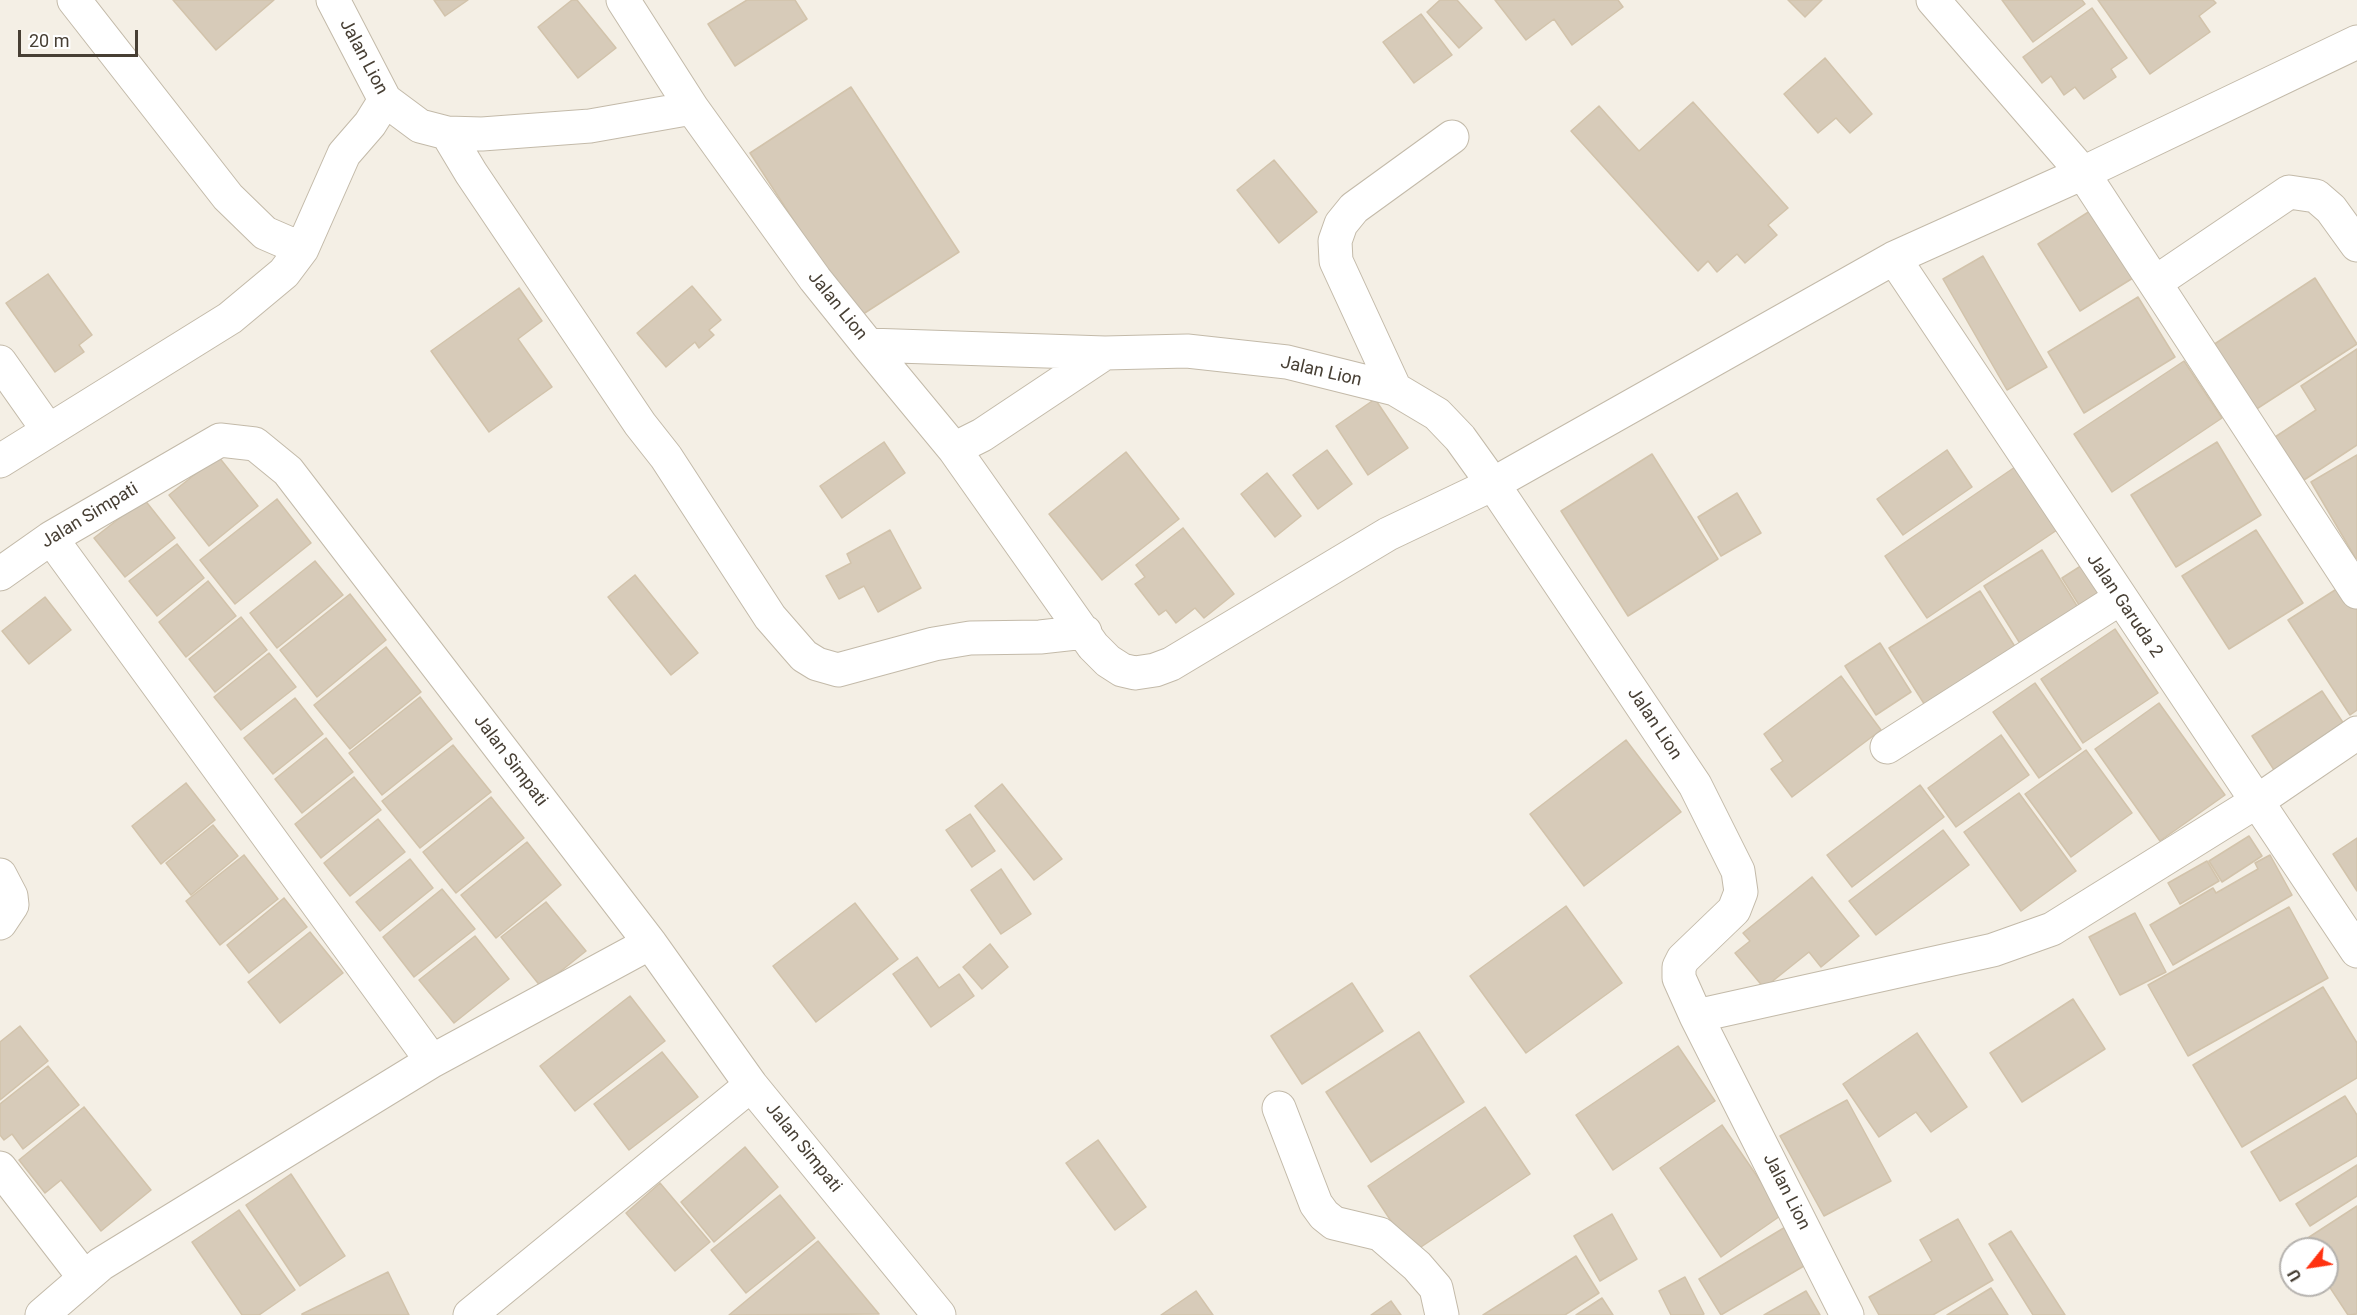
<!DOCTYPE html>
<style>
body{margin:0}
#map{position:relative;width:2357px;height:1315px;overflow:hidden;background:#f4efe5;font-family:Roboto,sans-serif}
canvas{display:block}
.north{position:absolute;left:2279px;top:1237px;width:60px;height:60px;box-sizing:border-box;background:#fff;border:2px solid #b5b2ae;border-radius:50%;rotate:240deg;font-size:16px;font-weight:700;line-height:24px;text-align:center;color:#473f34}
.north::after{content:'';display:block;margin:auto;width:21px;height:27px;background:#ff3211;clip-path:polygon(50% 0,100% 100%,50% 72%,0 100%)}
.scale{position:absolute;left:18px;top:30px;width:120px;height:27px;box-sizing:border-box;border:3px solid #473f34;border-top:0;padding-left:8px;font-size:18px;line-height:21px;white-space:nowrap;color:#473f34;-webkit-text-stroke:4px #fff;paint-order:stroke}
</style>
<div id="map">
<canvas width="2357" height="1315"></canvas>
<div class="north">U</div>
<div class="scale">20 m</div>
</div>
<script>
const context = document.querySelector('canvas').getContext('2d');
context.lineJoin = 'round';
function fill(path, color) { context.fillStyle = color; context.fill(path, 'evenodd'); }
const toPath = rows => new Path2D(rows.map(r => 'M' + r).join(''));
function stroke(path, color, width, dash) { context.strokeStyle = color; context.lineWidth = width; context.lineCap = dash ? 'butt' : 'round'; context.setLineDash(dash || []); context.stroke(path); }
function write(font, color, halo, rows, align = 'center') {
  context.font = font + ' Roboto,sans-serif'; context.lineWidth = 5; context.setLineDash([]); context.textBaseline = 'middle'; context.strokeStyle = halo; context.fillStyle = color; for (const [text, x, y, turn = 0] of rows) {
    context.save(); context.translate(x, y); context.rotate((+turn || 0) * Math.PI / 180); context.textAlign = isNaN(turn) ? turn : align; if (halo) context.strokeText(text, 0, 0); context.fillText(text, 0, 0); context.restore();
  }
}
const building = toPath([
 [173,0,274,0,216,50,173,0],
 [434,0,468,0,445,16,434,0],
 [572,0,577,0,616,48,578,78,538,27,572,0],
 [747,0,795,0,807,19,735,66,708,24,747,0],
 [1440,0,1457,0,1482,28,1459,48,1427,12,1440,0],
 [1495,0,1618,0,1623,7,1572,45,1554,19,1526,40,1495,0],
 [1788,0,1822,0,1805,17,1788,0],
 [2002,0,2082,0,2085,4,2033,42,2002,0],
 [2098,0,2213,0,2216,3,2199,16,2210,32,2150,74,2098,0],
 [2092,8,2127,58,2111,69,2116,77,2084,99,2075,87,2064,95,2051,76,2042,83,2023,57,2092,8],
 [1421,14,1452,55,1414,83,1383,42,1421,14],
 [1825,58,1872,114,1850,133,1836,118,1818,133,1784,94,1825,58],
 [851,87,959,252,857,318,750,153,851,87],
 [1693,102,1788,208,1768,225,1777,235,1745,263,1737,254,1717,272,1708,261,1698,271,1571,131,1599,106,1639,151,1693,102],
 [1274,160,1317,212,1279,243,1237,190,1274,160],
 [2090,211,2133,278,2080,311,2038,244,2090,211],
 [1983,256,2047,367,2007,390,1943,279,1983,256],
 [48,274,92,335,79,345,84,352,55,372,6,303,48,274],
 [2315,278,2357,344,2255,410,2213,345,2315,278],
 [692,286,721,320,709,330,714,335,699,348,695,342,666,367,637,333,692,286],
 [519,288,542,321,518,339,552,387,489,432,431,351,519,288],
 [2138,297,2175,357,2084,413,2048,352,2138,297],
 [2357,349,2357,445,2304,480,2275,437,2316,410,2301,386,2357,349],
 [2184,361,2222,418,2112,492,2074,434,2184,361],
 [1375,399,1408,448,1368,475,1336,426,1375,399],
 [884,442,905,473,842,518,820,486,884,442],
 [2217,442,2261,515,2176,567,2131,495,2217,442],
 [1327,450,1352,484,1318,509,1293,475,1327,450],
 [1947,450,1972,487,1903,535,1877,499,1947,450],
 [1126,452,1179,519,1102,580,1049,514,1126,452],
 [1652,454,1718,559,1628,616,1561,511,1652,454],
 [2357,455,2357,558,2356,559,2311,482,2357,455],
 [218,456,258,506,209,546,169,495,218,456],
 [2015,467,2057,530,1927,618,1885,556,2015,467],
 [1267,473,1301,516,1275,537,1241,494,1267,473],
 [1737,493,1761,533,1721,556,1698,517,1737,493],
 [144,499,175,538,125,577,94,538,144,499],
 [277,499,311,543,235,604,200,560,277,499],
 [1183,528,1234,594,1204,618,1195,608,1176,623,1166,610,1159,615,1135,584,1145,577,1136,565,1183,528],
 [890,530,921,588,878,612,864,586,839,599,826,576,851,563,847,554,890,530],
 [2256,530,2303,603,2229,649,2182,576,2256,530],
 [177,544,204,578,157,616,129,581,177,544],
 [2042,550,2084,617,2026,653,1984,586,2042,550],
 [315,561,343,595,277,648,250,613,315,561],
 [2087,562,2105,589,2079,605,2062,578,2087,562],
 [635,575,698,653,671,675,608,597,635,575],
 [208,581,236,616,186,657,159,622,208,581],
 [2346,583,2357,600,2357,710,2350,715,2288,620,2346,583],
 [1980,591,2019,653,1928,710,1889,648,1980,591],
 [350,594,386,640,317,697,280,650,350,594],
 [45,597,71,630,29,664,2,631,45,597],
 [241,617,267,650,215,692,189,659,241,617],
 [2115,629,2158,693,2083,743,2041,679,2115,629],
 [1880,643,1911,692,1876,715,1845,666,1880,643],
 [386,647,421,692,350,749,314,705,386,647],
 [269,653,296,687,241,730,214,697,269,653],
 [1841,676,1881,730,1792,797,1771,769,1783,761,1764,734,1841,676],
 [2035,683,2081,749,2039,778,1993,712,2035,683],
 [2322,691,2346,727,2276,773,2252,736,2322,691],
 [420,697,452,739,382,795,349,753,420,697],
 [295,698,323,734,273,774,244,738,295,698],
 [2159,703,2225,795,2160,841,2095,749,2159,703],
 [2001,735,2029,775,1956,827,1928,788,2001,735],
 [326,738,353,772,302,813,275,779,326,738],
 [1626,740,1681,812,1584,886,1530,814,1626,740],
 [453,745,491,792,420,848,382,801,453,745],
 [2086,750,2132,813,2071,857,2025,794,2086,750],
 [354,777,381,810,321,858,295,824,354,777],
 [186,783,215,820,161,864,132,826,186,783],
 [1002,784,1062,859,1034,880,975,806,1002,784],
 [1920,785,1944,817,1852,887,1827,855,1920,785],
 [2019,793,2076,871,2021,911,1964,832,2019,793],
 [491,797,524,838,456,893,423,852,491,797],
 [970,814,995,851,972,867,946,830,970,814],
 [378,819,405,852,350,896,324,863,378,819],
 [213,825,238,856,191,895,166,863,213,825],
 [1943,830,1969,865,1876,935,1849,901,1943,830],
 [2249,836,2262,856,2222,882,2209,861,2249,836],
 [2357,838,2357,891,2333,854,2357,838],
 [527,842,561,885,496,938,461,895,527,842],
 [244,855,278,899,220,945,186,901,244,855],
 [2270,855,2292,895,2173,965,2150,925,2213,888,2216,893,2258,869,2255,863,2270,855],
 [410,859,433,888,380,931,356,902,410,859],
 [2207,861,2219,881,2180,904,2168,883,2207,861],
 [1001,869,1031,914,1001,934,971,890,1001,869],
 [1812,877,1859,936,1821,967,1809,952,1764,988,1735,953,1750,941,1743,933,1812,877],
 [442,889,475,929,414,977,383,937,442,889],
 [284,898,307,927,249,973,227,945,284,898],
 [546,902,586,951,541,987,501,937,546,902],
 [855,903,898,959,816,1022,773,966,855,903],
 [1566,906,1622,983,1526,1053,1470,976,1566,906],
 [2289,907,2328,978,2188,1056,2148,985,2289,907],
 [2135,913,2166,972,2120,995,2089,937,2135,913],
 [310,932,343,973,280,1023,248,982,310,932],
 [475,936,509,979,454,1023,419,980,475,936],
 [990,944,1008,967,982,989,963,967,990,944],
 [917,957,939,988,959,974,974,996,931,1027,893,974,917,957],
 [1352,983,1383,1031,1302,1084,1271,1036,1352,983],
 [2323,987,2357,1043,2357,1078,2242,1147,2193,1065,2323,987],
 [630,996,665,1041,575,1111,540,1066,630,996],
 [2073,999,2105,1049,2022,1102,1990,1053,2073,999],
 [20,1026,48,1061,0,1100,0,1042,20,1026],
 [1419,1032,1464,1102,1371,1162,1326,1092,1419,1032],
 [1917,1033,1967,1107,1931,1132,1916,1112,1879,1137,1843,1084,1917,1033],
 [1678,1046,1715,1101,1613,1170,1576,1115,1678,1046],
 [662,1052,698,1097,629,1150,594,1104,662,1052],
 [48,1066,79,1105,23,1149,12,1134,4,1140,0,1135,0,1104,48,1066],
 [2345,1096,2357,1115,2357,1156,2280,1201,2251,1152,2345,1096],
 [1847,1100,1891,1181,1824,1216,1780,1136,1847,1100],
 [84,1107,151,1190,101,1231,61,1180,45,1193,19,1160,84,1107],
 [1485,1107,1530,1174,1412,1253,1368,1186,1485,1107],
 [1722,1125,1783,1214,1721,1257,1660,1168,1722,1125],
 [1098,1140,1146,1207,1115,1230,1066,1163,1098,1140],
 [745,1147,778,1187,714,1242,681,1202,745,1147],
 [2357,1165,2357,1196,2310,1226,2296,1204,2357,1165],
 [291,1174,345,1256,300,1286,246,1205,291,1174],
 [660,1183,710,1242,675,1271,626,1213,660,1183],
 [780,1195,815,1238,746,1293,711,1250,780,1195],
 [2357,1206,2357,1314,2348,1315,2327,1283,2327,1249,2304,1249,2300,1243,2357,1206],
 [239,1210,295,1290,259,1315,242,1315,192,1242,239,1210],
 [1612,1214,1637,1259,1600,1281,1574,1236,1612,1214],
 [1958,1219,1993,1280,1933,1315,1879,1315,1869,1297,1932,1261,1920,1240,1958,1219],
 [1787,1226,1809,1263,1721,1315,1699,1279,1787,1226],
 [2011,1231,2065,1315,2033,1315,1989,1244,2011,1231],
 [818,1241,879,1314,729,1315,818,1241],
 [1576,1256,1599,1293,1565,1315,1483,1315,1576,1256],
 [388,1272,409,1315,302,1315,302,1314,388,1272],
 [1685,1277,1704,1314,1702,1315,1671,1315,1659,1291,1685,1277],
 [1991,1288,2008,1315,1947,1315,1991,1288],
 [1196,1291,1213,1315,1161,1315,1196,1291],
 [1806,1291,1820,1315,1764,1315,1806,1291],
 [1602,1298,1613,1315,1576,1315,1602,1298],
 [1391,1301,1401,1315,1371,1315,1391,1301]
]);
const minor = toPath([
 [74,0,228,197,265,233,302,249],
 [333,0,385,100,420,126,447,133,482,134,590,126,692,108,815,279,868,345,1105,353,1187,351,1287,362,1395,389,1437,414,1460,438,1493,484,1695,785,1738,871,1741,892,1734,910,1683,959,1679,967,1679,978,1696,1016,1847,1315],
 [623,0,692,108],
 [1933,0,2083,173,2357,592],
 [447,133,471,173,640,424,666,457,770,617,804,656,817,664,838,670,934,644,970,638,1040,637,1085,632],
 [1894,258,2357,951],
 [2156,282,2289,192,2316,196,2331,209,2357,245],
 [868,345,954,449],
 [1105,353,982,435,954,449,1093,646,1108,661,1122,670,1135,673,1155,670,1171,664,1388,534,1493,484,1894,258,2083,173,2357,42],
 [0,362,48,430],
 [1395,389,1336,261,1335,241,1341,224,1354,208,1452,137],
 [0,461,230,318,284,273,302,249,344,154,370,124,385,100],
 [51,538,432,1061],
 [0,574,51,538,220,440,255,444,288,471,650,943,751,1085,939,1315],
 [1887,747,2119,599],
 [0,875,11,896,12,905,0,923],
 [1696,1016,1993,950,2052,929,2256,802,2357,733],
 [1279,1108,1316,1204,1324,1215,1334,1223,1380,1234,1417,1266,1436,1288,1442,1315],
 [0,1168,84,1277],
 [42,1315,101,1264,432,1061,650,943],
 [470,1315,751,1085]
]);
const streetNames = [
 ["Jalan Lion",363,57,62],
 ["Jalan Lion",837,306,51],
 ["Jalan Lion",1321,372,13],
 ["Jalan Simpati",90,516,-31],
 ["Jalan Garuda 2",2124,606,56],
 ["Jalan Lion",1654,724,56],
 ["Jalan Simpati",510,761,53],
 ["Jalan Simpati",803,1148,51],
 ["Jalan Lion",1786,1192,63]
];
fill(building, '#d7cbb9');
stroke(building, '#d2c3ab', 1.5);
stroke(minor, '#c3baa9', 35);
stroke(minor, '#fff', 33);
write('18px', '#473f34', '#fff', streetNames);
</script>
